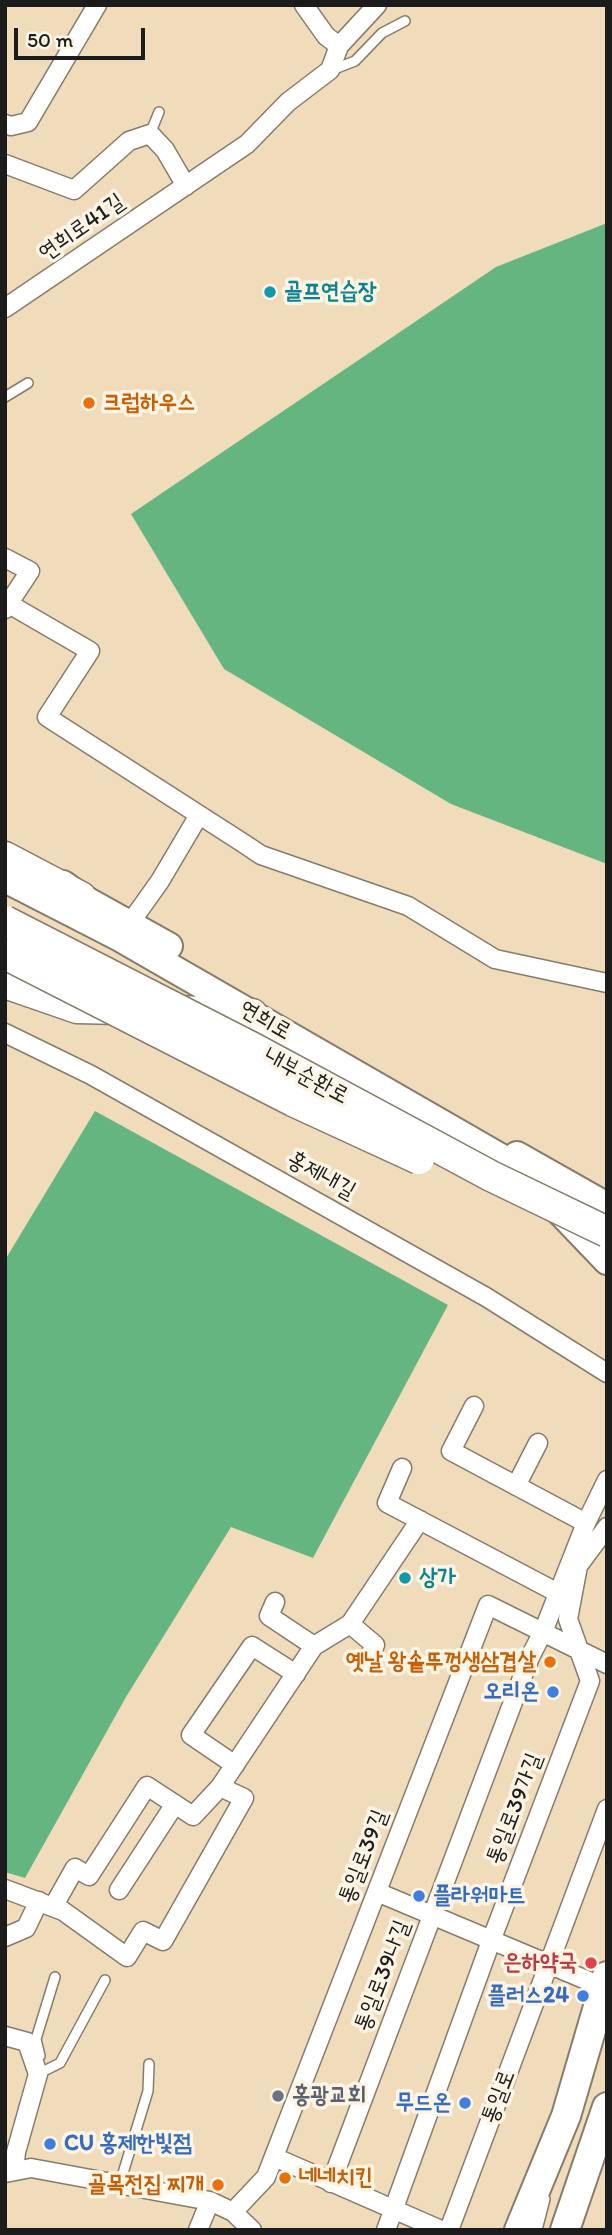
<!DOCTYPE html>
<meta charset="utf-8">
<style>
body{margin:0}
#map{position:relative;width:612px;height:2235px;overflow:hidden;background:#f0dcba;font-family:Itim,sans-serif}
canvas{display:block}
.frame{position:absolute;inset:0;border:7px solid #1c1c1c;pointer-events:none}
.scale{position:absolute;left:14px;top:28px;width:131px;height:32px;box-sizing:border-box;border:4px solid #1c1c1c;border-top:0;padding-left:9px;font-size:21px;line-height:24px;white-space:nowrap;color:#1c1c1c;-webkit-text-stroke:5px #fcf5e5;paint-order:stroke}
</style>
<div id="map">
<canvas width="612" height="2235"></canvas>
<div class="frame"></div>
<div class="scale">50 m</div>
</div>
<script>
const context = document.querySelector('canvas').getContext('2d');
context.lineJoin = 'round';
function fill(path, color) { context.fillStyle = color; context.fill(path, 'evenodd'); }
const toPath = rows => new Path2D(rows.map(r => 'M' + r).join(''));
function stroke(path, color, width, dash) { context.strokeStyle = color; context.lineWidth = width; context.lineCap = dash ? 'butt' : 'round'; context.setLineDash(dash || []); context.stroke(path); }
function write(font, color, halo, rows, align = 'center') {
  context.font = font + ' Itim,"Poor Story",sans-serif'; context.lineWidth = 7; context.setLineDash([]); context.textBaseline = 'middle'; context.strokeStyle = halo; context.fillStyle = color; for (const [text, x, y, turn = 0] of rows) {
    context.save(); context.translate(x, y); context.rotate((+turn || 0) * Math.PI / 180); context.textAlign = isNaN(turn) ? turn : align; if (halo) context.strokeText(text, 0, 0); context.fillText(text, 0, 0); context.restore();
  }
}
const forest = toPath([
 [607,223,607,864,451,804,224,669,131,514,496,267],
 [95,1111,448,1305,313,1558,231,1527,126,1697,25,1878,5,1872,5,1260]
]);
const service = toPath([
 [332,70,355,61,382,33,405,21],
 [150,134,159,112],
 [5,397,28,383],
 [40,2056,36,2039,55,1977],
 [38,2074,60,2063,105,1980],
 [120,2183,148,2091,149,2064],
 [537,2230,545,2199]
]);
const minor = toPath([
 [304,5,326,36,339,46],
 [5,124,11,126,28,122,97,5],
 [5,164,74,190,129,141,150,134,165,150,186,186],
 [5,308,247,144,288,102,330,70,339,46,377,5],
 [5,558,30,571,5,609],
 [9,604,90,651,47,717,243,843,261,855,408,906,495,959,607,983],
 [123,933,160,881,199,815],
 [5,1033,91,1075,486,1297,607,1373],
 [474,1406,451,1451,586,1523],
 [402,1468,387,1503,558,1593],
 [516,1486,538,1443],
 [275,1602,269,1616,314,1646,350,1624],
 [367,1661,375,1645,350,1624,420,1520],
 [235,1765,191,1735,252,1646,296,1674],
 [5,1889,63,1911,127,1957,143,1931,163,1941,244,1798,220,1787,314,1646],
 [119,1890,175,1804],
 [377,1892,603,1987],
 [53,1907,75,1868,89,1876,147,1786,193,1816,220,1787],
 [5,1937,26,1928,39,1901],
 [5,2036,27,2042,38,2074,16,2152,14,2171],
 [274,2157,441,2230],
 [5,2173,31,2168,210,2201,233,2212,252,2230],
 [331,2183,530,1657,543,1632,586,1523,607,1480],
 [233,2212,266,2177,488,1605,607,1664],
 [198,2230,210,2201],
 [386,2230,491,1941,590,1681,568,1619,578,1566,607,1527],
 [449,2230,607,1809]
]);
const secondary = toPath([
 [5,879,120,938,516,1166,607,1261],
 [63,884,81,897,169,946],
 [517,1155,607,1206]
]);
const primary = toPath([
 [519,2230,566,2116,607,1976],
 [565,2230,607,2107]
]);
const trunk = toPath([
 [5,857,81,897],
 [5,983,77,1008,120,1009],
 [176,1011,252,1014]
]);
const trunkBridge = toPath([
 [5,921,253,1048,491,1176,607,1232],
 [5,954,293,1101,419,1159]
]);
const markers = [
 [270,292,7,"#0f9aa8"],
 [89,403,7,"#e8710a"],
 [405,1578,7,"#0f9aa8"],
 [550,1662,7,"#e8710a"],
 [553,1692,7,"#3f7fe0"],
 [419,1896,7,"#3f7fe0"],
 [591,1963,7,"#e0444e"],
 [583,1996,7,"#3f7fe0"],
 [278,2096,7,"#6b7280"],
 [465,2103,7,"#3f7fe0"],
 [50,2144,7,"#3f7fe0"],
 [285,2178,7,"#e8710a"],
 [218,2185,7,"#e8710a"]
];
const streetNames = [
 ["연희로41길",82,228,-35],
 ["연희로",265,1021,30],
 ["내부순환로",306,1077,28],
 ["홍제내길",321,1176,29],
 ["통일로39가길",515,1809,-69],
 ["통일로39길",364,1857,-69],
 ["통일로39나길",383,1976,-69],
 ["통일로",499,2097,-69]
];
const cultureNames = [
 ["골프연습장",284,292],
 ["상가",419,1578]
];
const foodNames = [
 ["크럽하우스",103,403],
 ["옛날 왕솥뚜껑생삼겹살",536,1662,"right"],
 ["네네치킨",299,2178],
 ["골목전집 찌개",204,2185,"right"]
];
const shopNames = [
 ["오리온",539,1692],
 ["플라워마트",433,1896,"left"],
 ["플러스24",569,1996],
 ["무드온",451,2103],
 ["CU 홍제한빛점",64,2144,"left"]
];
const healthNames = [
 ["은하약국",577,1963]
];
const worshipNames = [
 ["홍광교회",292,2096]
];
fill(forest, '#65b580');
stroke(service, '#867c6b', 12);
stroke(minor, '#867c6b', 21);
stroke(secondary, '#867c6b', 30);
stroke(primary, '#867c6b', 32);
stroke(trunk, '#867c6b', 33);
stroke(service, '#fff', 9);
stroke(minor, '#fff', 18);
stroke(secondary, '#fff', 26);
stroke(primary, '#fff', 28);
stroke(trunk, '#fff', 30);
stroke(trunkBridge, '#867c6b', 33, []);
stroke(trunkBridge, '#fff', 30);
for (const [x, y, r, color] of markers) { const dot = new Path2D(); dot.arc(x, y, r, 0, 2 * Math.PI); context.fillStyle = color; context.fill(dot); stroke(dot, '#fcf5e5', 2.5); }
write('23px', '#1c1c1c', '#fcf5e5', streetNames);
write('bold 23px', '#0d838f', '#fcf5e5', cultureNames, 'left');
write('bold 23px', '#c56008', '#fcf5e5', foodNames, 'left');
write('bold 23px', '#366cbe', '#fcf5e5', shopNames, 'right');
write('bold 23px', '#be3a42', '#fcf5e5', healthNames, 'right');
write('bold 23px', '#5b616d', '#fcf5e5', worshipNames, 'left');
</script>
